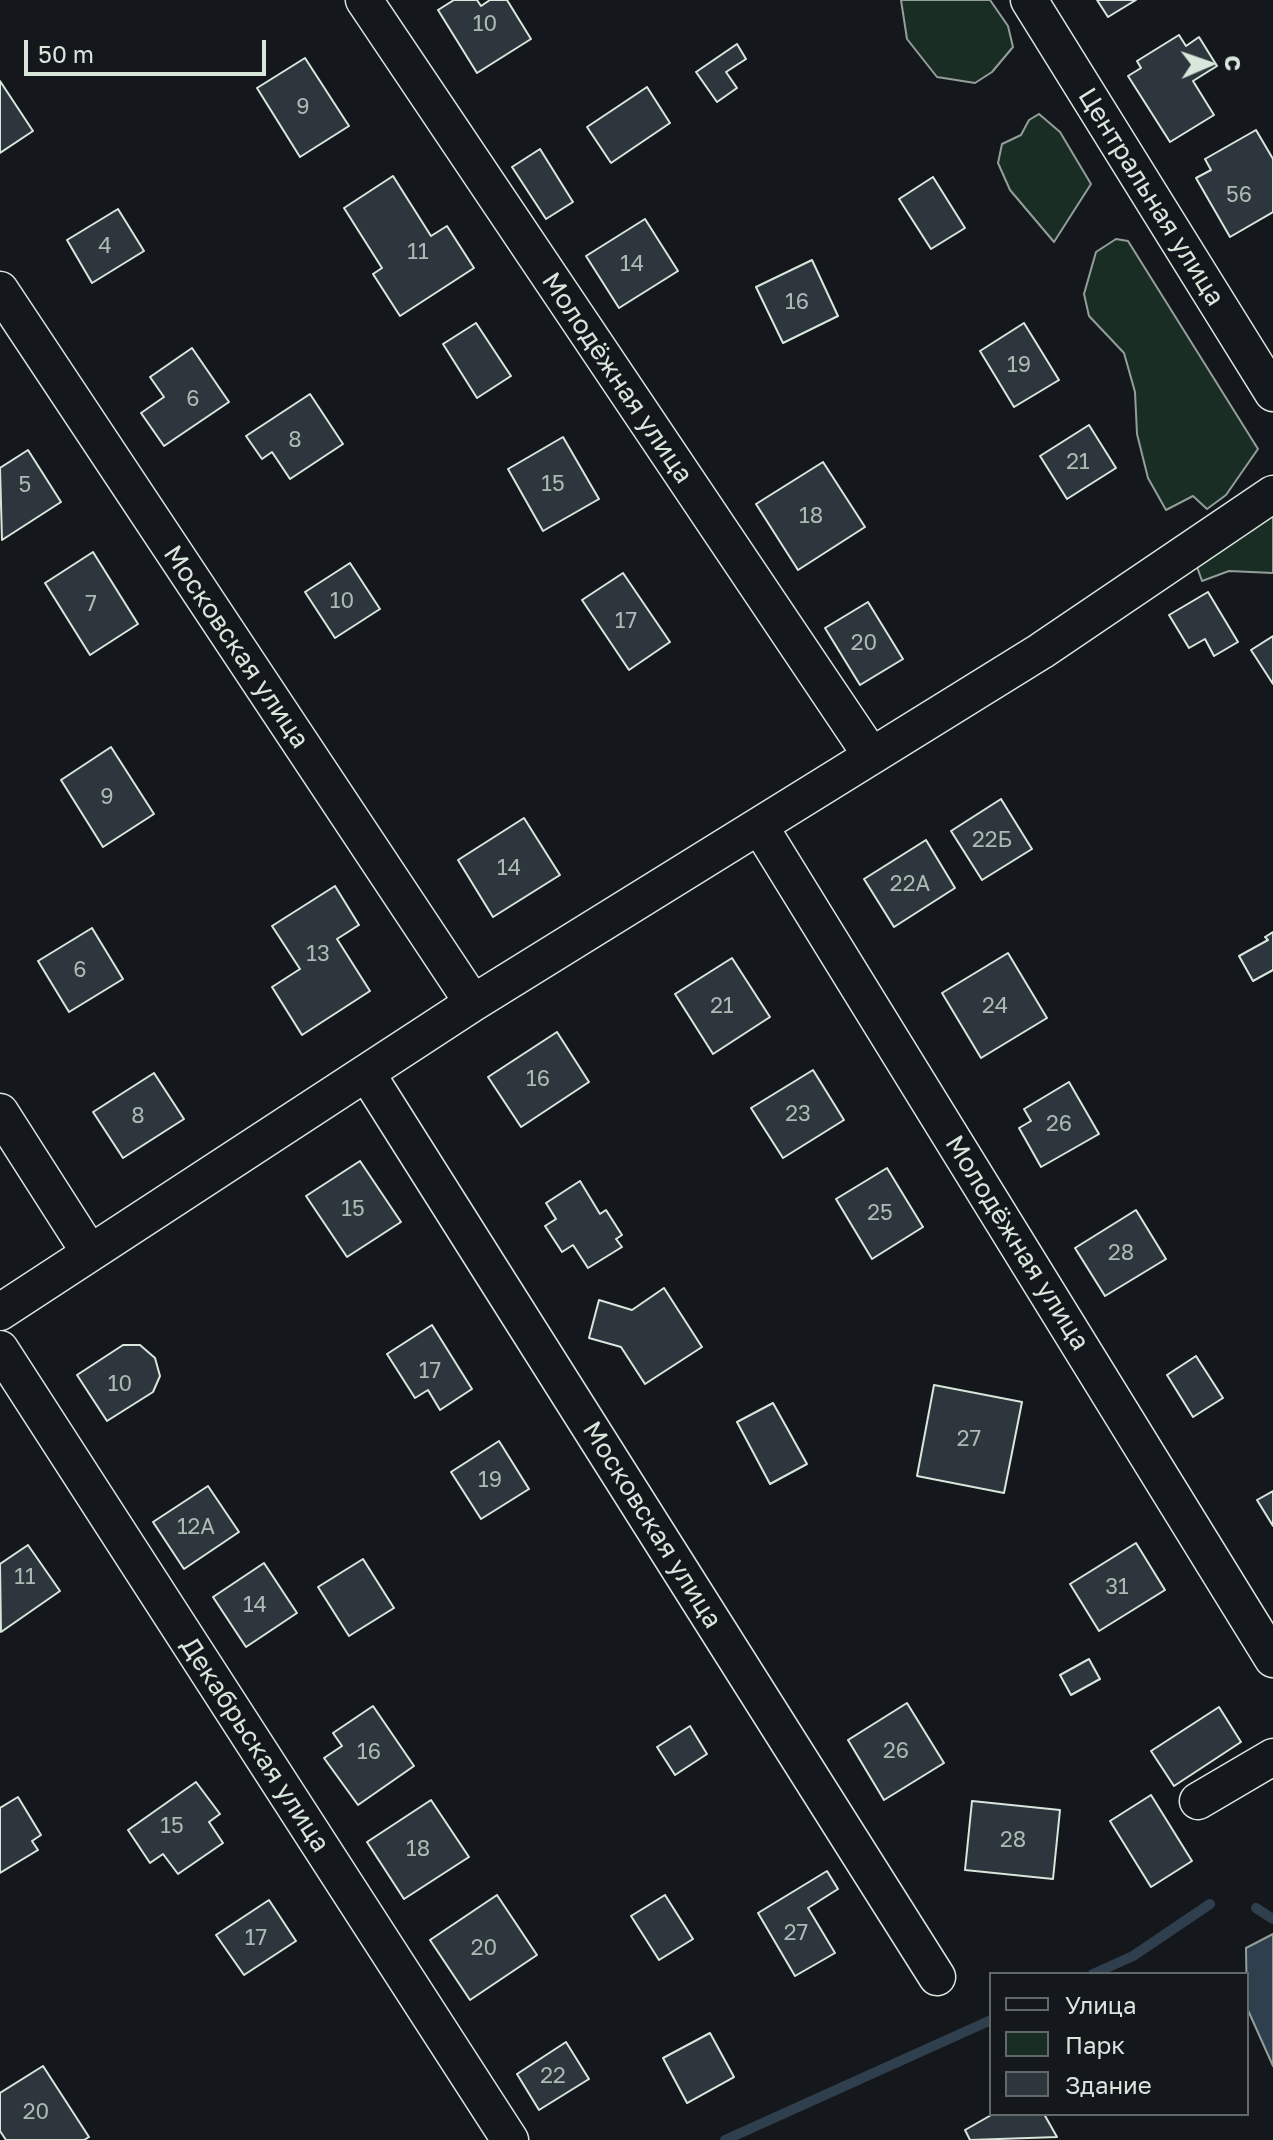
<!DOCTYPE html>
<meta charset="utf-8">
<style>
body{margin:0}
#map{position:relative;width:1273px;height:2140px;overflow:hidden;background:#14181c;font-family:"Golos Text",sans-serif}
canvas{display:block}
.legend{position:absolute;left:989px;top:1972px;width:260px;height:144px;box-sizing:border-box;background:#14181c;border:2px solid #626a69;margin:0;padding:10px 14px;list-style:none;font-size:24px;color:#d8e6dc}
.legend li{display:flex;align-items:center;gap:16px;height:40px}
.legend b{width:40px;border:2px solid #626a69}
.north{position:absolute;left:1169px;top:24px;width:80px;height:80px;-webkit-text-stroke:6px #14181c;paint-order:stroke;rotate:88deg;font-size:22px;font-weight:700;line-height:32px;text-align:center;color:#d8e6dc}
.north::after{content:'';display:block;margin:auto;width:28px;height:36px;background:#d8e6dc;clip-path:polygon(50% 0,100% 100%,50% 72%,0 100%)}
.scale{position:absolute;left:24px;top:40px;width:242px;height:36px;box-sizing:border-box;border:4px solid #d8e6dc;border-top:0;padding-left:10px;font-size:24px;line-height:28px;white-space:nowrap;color:#d8e6dc;-webkit-text-stroke:6px #14181c;paint-order:stroke}
</style>
<div id="map">
<canvas width="1273" height="2140"></canvas>
<ul class="legend">
<li><b style="height:10px;background:#14181c"></b>Улица</li>
<li><b style="height:22px;background:#1a2d24"></b>Парк</li>
<li><b style="height:22px;background:#2c363c"></b>Здание</li>
</ul>
<div class="north">С</div>
<div class="scale">50 m</div>
</div>
<script>
const context = document.querySelector('canvas').getContext('2d');
context.lineJoin = 'round';
function fill(path, color) { context.fillStyle = color; context.fill(path, 'evenodd'); }
const toPath = rows => new Path2D(rows.map(r => 'M' + r).join(''));
function stroke(path, color, width, dash) { context.strokeStyle = color; context.lineWidth = width; context.lineCap = dash ? 'butt' : 'round'; context.setLineDash(dash || []); context.stroke(path); }
function write(font, color, halo, rows, align = 'center') {
  context.font = font + ' "Golos Text",sans-serif'; context.lineWidth = 6; context.setLineDash([]); context.textBaseline = 'middle'; context.strokeStyle = halo; context.fillStyle = color; for (const [text, x, y, turn = 0] of rows) {
    context.save(); context.translate(x, y); context.rotate((+turn || 0) * Math.PI / 180); context.textAlign = isNaN(turn) ? turn : align; if (halo) context.strokeText(text, 0, 0); context.fillText(text, 0, 0); context.restore();
  }
}
const green = toPath([
 [901,0,990,0,1008,26,1013,47,992,72,975,83,937,77,907,39,901,0],
 [1039,114,1060,132,1091,184,1054,242,1010,190,998,163,1002,144,1021,135,1029,120,1039,114],
 [1116,239,1128,241,1258,449,1226,495,1207,509,1193,496,1166,510,1148,478,1137,434,1135,392,1124,353,1089,316,1084,294,1096,252,1116,239],
 [1273,516,1273,573,1229,571,1202,581,1196,564,1273,516]
]);
const water = toPath([
 [1273,1934,1273,2066,1247,2008,1246,1948,1273,1934]
]);
const stream = toPath([
 [1256,1908,1273,1919],
 [1093,1974,1133,1956,1210,1904],
 [725,2140,991,2020]
]);
const building = toPath([
 [454,0,477,0,481,6,490,0,507,0,531,39,477,73,438,10,454,0],
 [1097,0,1136,0,1108,17,1097,0],
 [1179,35,1186,46,1199,37,1217,66,1193,81,1214,115,1170,142,1128,76,1141,68,1137,61,1179,35],
 [737,44,746,59,726,72,737,88,717,102,696,72,737,44],
 [305,58,349,126,300,157,257,88,305,58],
 [0,81,33,131,0,153,0,81],
 [647,87,670,123,611,163,587,127,647,87],
 [1256,130,1273,159,1273,212,1230,237,1196,178,1211,170,1205,159,1256,130],
 [540,149,573,202,546,219,512,167,540,149],
 [393,176,431,236,447,226,474,268,400,316,373,274,382,268,344,208,393,176],
 [933,177,965,228,931,249,899,199,933,177],
 [118,209,144,251,92,283,67,240,118,209],
 [645,219,678,271,619,308,586,256,645,219],
 [812,260,838,316,783,343,756,287,812,260],
 [476,323,511,376,477,398,443,344,476,323],
 [1024,323,1059,380,1014,407,980,351,1024,323],
 [192,348,229,402,164,446,141,413,164,397,150,377,192,348],
 [310,394,343,444,290,479,272,452,262,459,246,436,310,394],
 [1089,425,1116,468,1067,499,1040,456,1089,425],
 [563,437,599,499,543,531,508,469,563,437],
 [28,450,61,502,2,540,0,468,28,450],
 [823,462,865,527,798,570,756,504,823,462],
 [93,552,138,624,90,655,45,583,93,552],
 [350,563,380,609,335,638,305,592,350,563],
 [623,573,670,642,629,670,582,600,623,573],
 [1208,592,1238,642,1214,656,1205,639,1189,648,1169,615,1208,592],
 [868,602,903,659,860,685,825,628,868,602],
 [1273,636,1273,684,1251,650,1273,636],
 [111,747,154,814,103,847,61,780,111,747],
 [1001,799,1032,849,982,880,951,831,1001,799],
 [524,818,560,875,493,917,458,860,524,818],
 [926,840,955,888,894,927,864,879,926,840],
 [335,886,359,925,337,939,370,991,302,1035,272,987,300,969,272,926,335,886],
 [92,928,123,979,69,1012,38,961,92,928],
 [1273,932,1273,970,1253,981,1239,956,1268,940,1265,937,1273,932],
 [1008,953,1047,1018,981,1058,942,993,1008,953],
 [732,958,770,1017,713,1054,675,994,732,958],
 [557,1032,589,1082,521,1127,488,1077,557,1032],
 [813,1070,844,1120,783,1158,751,1108,813,1070],
 [154,1073,184,1119,123,1158,93,1112,154,1073],
 [1069,1082,1099,1134,1041,1167,1019,1128,1031,1121,1024,1109,1069,1082],
 [360,1161,401,1222,347,1257,306,1196,360,1161],
 [887,1168,923,1227,872,1259,836,1199,887,1168],
 [580,1181,600,1214,606,1210,622,1235,616,1239,622,1247,588,1268,573,1245,562,1252,545,1226,556,1219,546,1203,580,1181],
 [1136,1210,1166,1259,1105,1296,1075,1248,1136,1210],
 [664,1288,702,1347,645,1384,621,1347,589,1338,599,1300,632,1310,664,1288],
 [432,1325,472,1389,440,1410,428,1390,415,1398,387,1354,432,1325],
 [123,1345,140,1345,155,1358,160,1376,153,1392,107,1421,77,1375,123,1345],
 [1196,1356,1223,1398,1193,1417,1167,1375,1196,1356],
 [934,1385,1022,1402,1004,1493,917,1476,934,1385],
 [773,1403,807,1464,770,1484,737,1422,773,1403],
 [499,1441,529,1489,481,1519,451,1472,499,1441],
 [208,1486,239,1532,184,1569,153,1522,208,1486],
 [1273,1491,1273,1526,1257,1500,1273,1491],
 [1136,1543,1165,1590,1099,1631,1070,1584,1136,1543],
 [28,1545,60,1591,1,1632,0,1564,28,1545],
 [363,1559,394,1608,349,1636,318,1587,363,1559],
 [264,1563,297,1613,246,1647,213,1597,264,1563],
 [1089,1659,1100,1679,1071,1695,1060,1675,1089,1659],
 [907,1703,944,1763,884,1800,848,1740,907,1703],
 [373,1706,414,1766,358,1805,324,1758,342,1746,333,1733,373,1706],
 [1219,1707,1241,1742,1174,1786,1151,1751,1219,1707],
 [690,1726,707,1754,675,1775,657,1747,690,1726],
 [196,1782,220,1814,209,1822,223,1843,178,1874,163,1854,150,1863,128,1830,196,1782],
 [1151,1795,1192,1861,1151,1887,1110,1821,1151,1795],
 [18,1797,41,1835,32,1841,38,1850,0,1873,0,1808,18,1797],
 [431,1800,469,1857,404,1899,367,1842,431,1800],
 [972,1801,1060,1810,1053,1879,965,1870,972,1801],
 [827,1871,838,1889,808,1908,835,1953,795,1976,758,1913,827,1871],
 [497,1895,537,1955,470,2000,430,1940,497,1895],
 [665,1895,693,1939,659,1960,631,1916,665,1895],
 [269,1900,296,1941,244,1975,216,1935,269,1900],
 [710,2033,734,2077,687,2103,663,2058,710,2033],
 [566,2042,589,2079,539,2110,517,2074,566,2042],
 [43,2066,89,2137,84,2140,6,2140,0,2131,0,2093,43,2066],
 [993,2114,1044,2114,1057,2137,970,2140,965,2130,993,2114]
]);
const minor = toPath([
 [364,0,871,755],
 [1029,0,1273,393],
 [0,290,473,1003],
 [760,827,1273,1659],
 [367,1074,937,1977],
 [0,1112,90,1253],
 [0,1312,473,1003,1041,651,1273,494],
 [0,1349,510,2140],
 [1198,1801,1273,1757]
]);
const numberNames = [
 ["10",485,24],
 ["9",303,107],
 ["56",1239,195],
 ["4",105,246],
 ["11",418,252],
 ["14",632,264],
 ["16",797,302],
 ["19",1019,365],
 ["6",193,399],
 ["8",295,440],
 ["21",1078,462],
 ["15",553,484],
 ["5",25,485],
 ["18",811,516],
 ["10",342,601],
 ["7",91,604],
 ["17",626,621],
 ["20",864,643],
 ["9",107,797],
 ["22Б",992,840],
 ["14",509,868],
 ["22А",910,884],
 ["13",318,954],
 ["6",80,970],
 ["21",722,1006],
 ["24",995,1006],
 ["16",538,1079],
 ["23",798,1114],
 ["8",138,1116],
 ["26",1059,1124],
 ["15",353,1209],
 ["25",880,1213],
 ["28",1121,1253],
 ["17",430,1371],
 ["10",120,1384],
 ["27",969,1439],
 ["19",490,1480],
 ["12А",196,1527],
 ["11",25,1577],
 ["31",1117,1587],
 ["14",255,1605],
 ["26",896,1751],
 ["16",369,1752],
 ["15",172,1826],
 ["28",1013,1840],
 ["18",418,1849],
 ["27",796,1933],
 ["17",256,1938],
 ["20",484,1948],
 ["22",553,2076],
 ["20",36,2112]
];
const streetNames = [
 ["Центральная улица",1151,197,58],
 ["Молодёжная улица",617,378,56],
 ["Московская улица",236,647,56],
 ["Молодёжная улица",1017,1243,58],
 ["Московская улица",652,1525,58],
 ["Декабрьская улица",255,1745,57]
];
fill(green, '#1a2d24');
stroke(green, '#939e99', 2);
fill(water, '#2f3f4d');
stroke(water, '#939e99', 2);
stroke(stream, '#2f3f4d', 10);
fill(building, '#2c363c');
stroke(building, '#d8e6dc', 2);
stroke(minor, '#d8e6dc', 39);
stroke(minor, '#14181c', 36);
write('22px', '#adbab4', null, numberNames);
write('26px', '#d8e6dc', '#14181c', streetNames);
</script>
